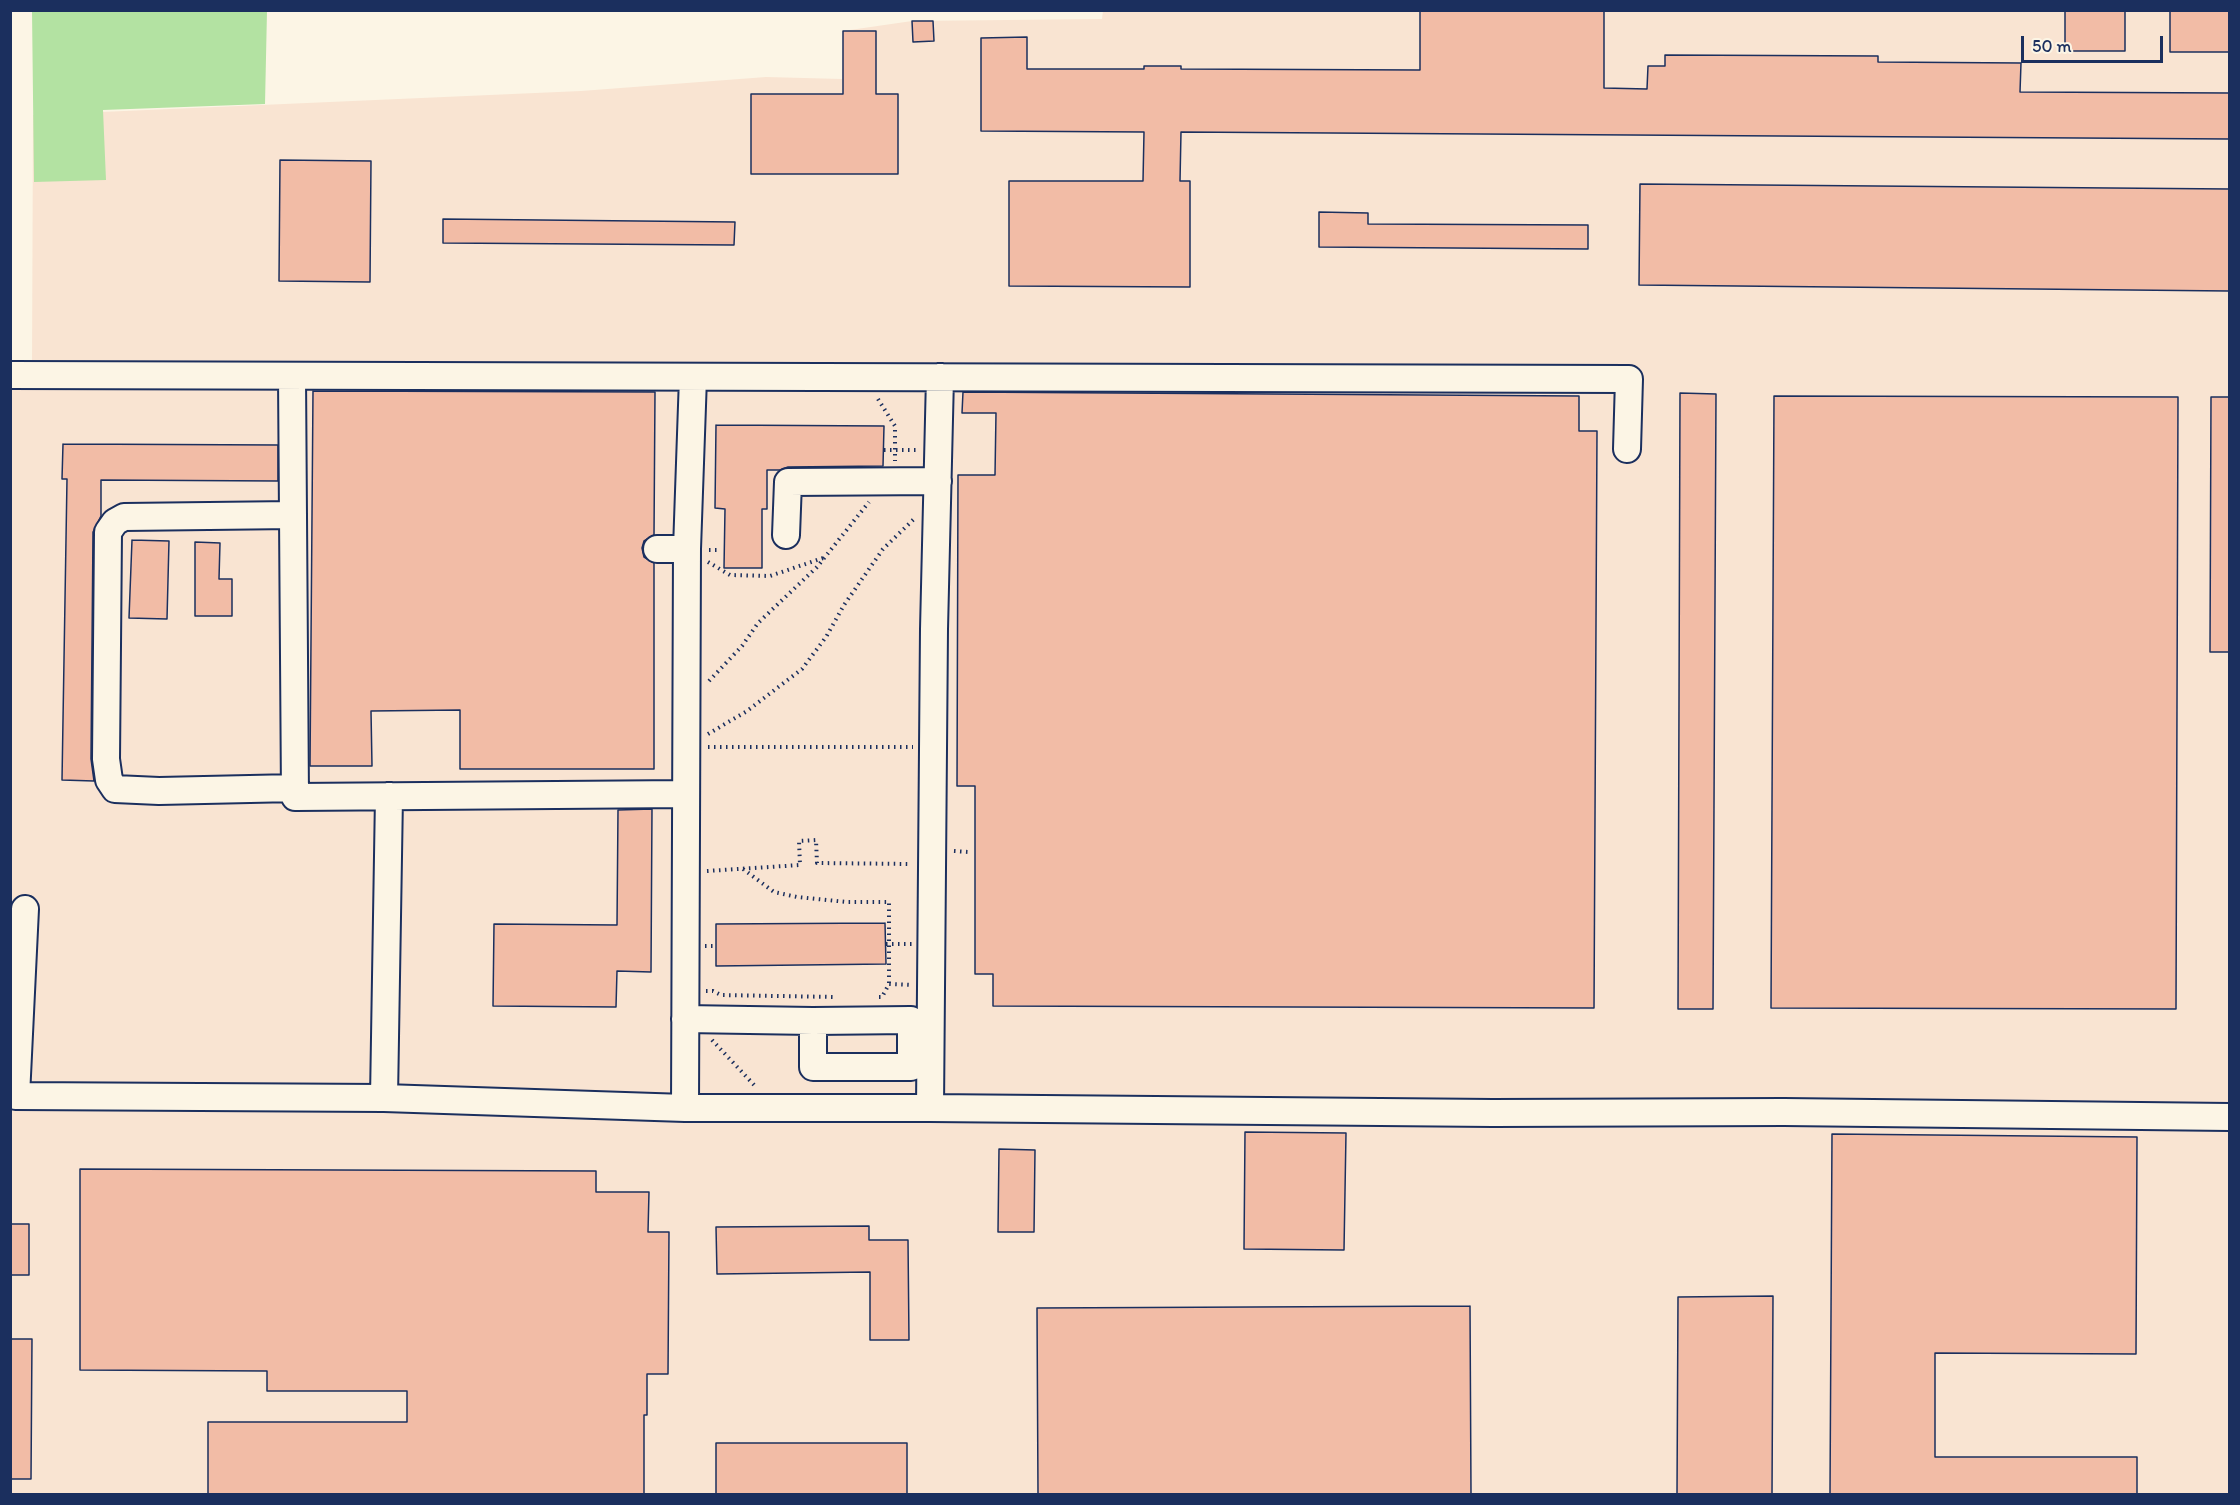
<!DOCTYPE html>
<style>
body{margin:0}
#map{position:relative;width:2240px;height:1505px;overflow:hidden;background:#fcf5e5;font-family:Itim,sans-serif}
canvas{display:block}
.frame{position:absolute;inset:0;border:12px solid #1b2f5e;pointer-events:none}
.scale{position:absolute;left:2021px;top:36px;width:142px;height:27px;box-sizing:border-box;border:3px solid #1b2f5e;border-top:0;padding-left:8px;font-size:18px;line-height:21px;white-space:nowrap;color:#1b2f5e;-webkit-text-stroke:4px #fcf5e5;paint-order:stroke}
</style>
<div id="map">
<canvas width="2240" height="1505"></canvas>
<div class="frame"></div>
<div class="scale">50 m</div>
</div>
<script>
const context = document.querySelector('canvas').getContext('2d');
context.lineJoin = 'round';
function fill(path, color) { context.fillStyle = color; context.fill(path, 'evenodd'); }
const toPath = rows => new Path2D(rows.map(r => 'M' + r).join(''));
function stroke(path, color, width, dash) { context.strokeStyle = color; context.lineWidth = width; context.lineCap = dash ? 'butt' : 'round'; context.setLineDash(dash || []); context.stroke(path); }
const built = toPath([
 [1103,10,2229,11,2229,1494,11,1494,10,383,32,365,33,115,581,91,766,77,842,79,843,31,912,21,1102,19]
]);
const green = toPath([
 [32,11,267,11,265,104,103,110,106,180,34,182]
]);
const building = toPath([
 [1420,10,1604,10,1604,88,1647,89,1648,66,1665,66,1665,55,1878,56,1878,62,2021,63,2020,92,2229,93,2229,139,1181,132,1180,181,1190,181,1190,287,1009,286,1009,181,1143,181,1144,132,981,131,981,38,1027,37,1027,69,1144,69,1144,66,1181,66,1181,69,1420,70,1420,10],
 [2065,10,2125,10,2125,51,2065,51,2065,10],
 [2170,10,2229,10,2229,52,2170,52,2170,10],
 [912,21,933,21,934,41,913,42,912,21],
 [843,31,876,31,876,94,898,94,898,174,751,174,751,94,843,94,843,31],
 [280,160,371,161,370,282,279,281,280,160],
 [1640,184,2229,189,2229,291,1639,285,1640,184],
 [1319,212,1368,213,1368,224,1588,225,1588,249,1319,247,1319,212],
 [443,219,735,222,734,245,443,243,443,219],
 [313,391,655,392,654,535,644,541,642,548,644,557,654,563,654,769,460,769,460,710,371,711,372,766,310,766,313,391],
 [963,392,1579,396,1579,431,1597,431,1594,1008,993,1006,993,974,975,974,975,786,957,786,958,475,995,475,996,413,962,413,963,392],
 [1680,393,1716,394,1713,1009,1678,1009,1680,393],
 [1774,396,2178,397,2176,1009,1771,1008,1774,396],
 [2211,397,2229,397,2229,652,2210,652,2211,397],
 [716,425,884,426,883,466,788,467,780,470,767,470,767,509,762,509,762,568,724,568,725,509,715,508,716,425],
 [63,444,278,445,278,481,101,480,101,516,93,532,91,759,94,781,62,780,67,479,62,479,63,444],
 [132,540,169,541,167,619,129,618,132,540],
 [195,542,220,543,219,579,232,579,232,616,195,616,195,542],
 [652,809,651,972,617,971,616,1007,493,1006,494,924,617,925,618,810,652,809],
 [885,923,886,964,716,966,716,924,885,923],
 [1245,1132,1346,1133,1344,1250,1244,1249,1245,1132],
 [1832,1134,2137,1137,2136,1354,1935,1353,1935,1457,2137,1457,2137,1494,1830,1494,1832,1134],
 [999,1149,1035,1150,1034,1232,998,1232,999,1149],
 [80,1169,596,1171,596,1192,649,1192,648,1232,669,1232,668,1374,647,1374,647,1415,644,1415,644,1494,208,1494,208,1422,407,1422,407,1391,267,1391,267,1371,80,1370,80,1169],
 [10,1224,29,1224,29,1275,10,1275,10,1224],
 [869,1226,869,1240,908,1240,909,1340,870,1340,870,1272,717,1274,716,1227,869,1226],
 [1773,1296,1772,1494,1677,1494,1678,1297,1773,1296],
 [1470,1306,1471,1494,1038,1494,1037,1308,1470,1306],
 [10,1339,32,1339,31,1479,10,1479,10,1339],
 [716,1443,907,1443,907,1494,716,1494,716,1443]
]);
const path = toPath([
 [878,399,895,426,895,461],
 [884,450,919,450],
 [709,550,720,550],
 [708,562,730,575,770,576,826,557],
 [709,681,742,646,758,623,817,567,869,502],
 [708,734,747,711,802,669,826,637,844,605,883,549,915,518],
 [708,747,913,747],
 [954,851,969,852],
 [743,869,774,892,797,897,847,902,889,902,889,984],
 [707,871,800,865,799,841,816,840,817,863,911,864],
 [886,944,912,944],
 [705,946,716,946],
 [706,991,713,991,721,995,835,997],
 [879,997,882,997,889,984,912,985],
 [712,1040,756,1087]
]);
const minor = toPath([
 [10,375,1629,379,1627,449],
 [292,376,295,797,686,794],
 [940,377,934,629,930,1108,1493,1113,1784,1112,2230,1117],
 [293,515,124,517,115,522,108,532,106,759,109,780,115,789,159,791,295,788],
 [786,535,788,482,938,481],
 [657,549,687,549],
 [25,909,16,1096,384,1098,685,1108,930,1108],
 [685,1019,813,1021,813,1067,911,1067,911,1020,813,1021],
 [384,1098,389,796],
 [685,1108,687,549,693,377]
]);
fill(built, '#f9e4d2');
fill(green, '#b3e2a2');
fill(building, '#f2bca6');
stroke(building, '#1b2f5e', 1.5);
stroke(minor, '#1b2f5e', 30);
stroke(path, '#1b2f5e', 4, [1.5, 4.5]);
stroke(minor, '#fcf5e5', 26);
</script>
